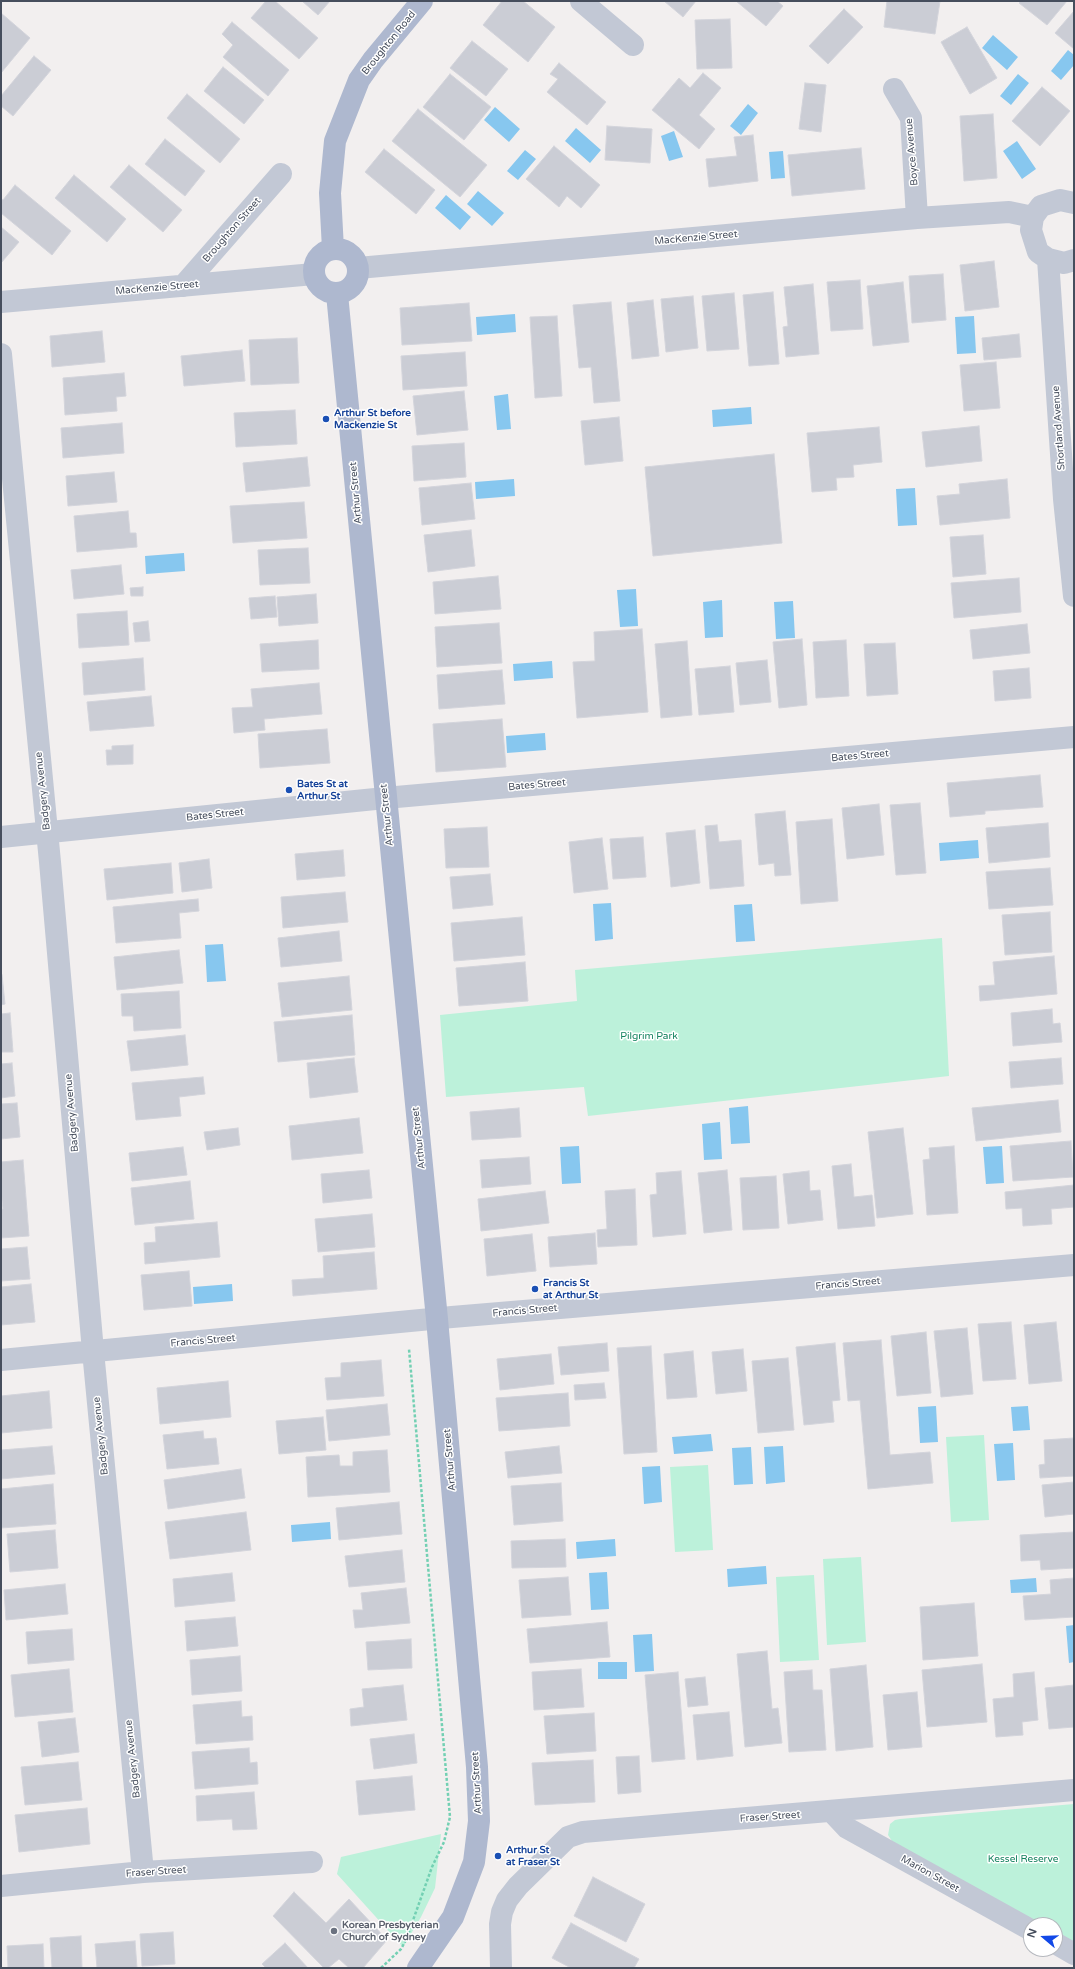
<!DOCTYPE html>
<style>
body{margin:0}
#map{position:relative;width:1075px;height:1969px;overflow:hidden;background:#f2efef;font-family:"Varela Round",sans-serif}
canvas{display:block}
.frame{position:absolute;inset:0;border:2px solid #464e5d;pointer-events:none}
.north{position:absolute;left:1023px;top:1917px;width:40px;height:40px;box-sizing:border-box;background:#fff;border:1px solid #b5b8be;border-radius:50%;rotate:289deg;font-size:11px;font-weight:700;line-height:16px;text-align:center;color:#464e5d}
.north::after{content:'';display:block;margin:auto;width:14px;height:18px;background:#1249e8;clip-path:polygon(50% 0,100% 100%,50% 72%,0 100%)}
</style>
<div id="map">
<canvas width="1075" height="1969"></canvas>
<div class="frame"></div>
<div class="north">N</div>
</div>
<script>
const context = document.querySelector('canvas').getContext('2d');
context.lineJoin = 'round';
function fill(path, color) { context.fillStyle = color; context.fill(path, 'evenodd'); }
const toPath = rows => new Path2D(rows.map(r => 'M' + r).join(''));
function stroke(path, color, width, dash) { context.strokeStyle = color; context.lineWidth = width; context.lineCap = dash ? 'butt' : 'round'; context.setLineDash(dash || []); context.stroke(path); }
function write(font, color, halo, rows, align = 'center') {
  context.font = font + ' "Varela Round",sans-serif'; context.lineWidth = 3; context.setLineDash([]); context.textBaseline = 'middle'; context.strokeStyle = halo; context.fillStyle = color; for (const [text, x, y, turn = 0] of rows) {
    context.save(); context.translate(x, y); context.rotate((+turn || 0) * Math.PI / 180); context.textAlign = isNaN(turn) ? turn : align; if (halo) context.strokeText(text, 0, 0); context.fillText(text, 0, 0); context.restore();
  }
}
const green = toPath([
 [942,938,949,1076,588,1116,584,1087,446,1097,440,1015,577,1001,575,970],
 [984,1435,989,1520,951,1522,946,1437],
 [708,1465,713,1550,675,1552,670,1467],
 [861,1557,866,1642,827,1645,823,1559],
 [814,1575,819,1660,780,1662,776,1577],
 [1074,1804,1074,1946,1055,1935,1055,1925,1037,1925,892,1841,888,1835,890,1824,895,1820,900,1819],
 [441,1834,435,1888,421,1917,403,1947,337,1874,341,1857]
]);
const water = toPath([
 [993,35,1018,57,1007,70,982,48],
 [1068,50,1074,55,1074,65,1061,80,1051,71],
 [1018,74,1029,83,1011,105,1000,96],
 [748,104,758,113,741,135,730,126],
 [495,107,520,129,509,142,484,120],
 [576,128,601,150,590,163,565,141],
 [674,131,683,157,669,161,661,136],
 [1017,141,1036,169,1022,179,1003,151],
 [525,150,536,159,518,180,507,171],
 [783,151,785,178,771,179,769,152],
 [478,191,504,213,492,226,467,204],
 [446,195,471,217,460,230,435,208],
 [515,314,516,332,477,335,476,317],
 [974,316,976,353,957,354,955,317],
 [508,394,511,429,497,430,494,396],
 [751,407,752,424,713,427,712,410],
 [514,479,515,496,476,499,475,482],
 [915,488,917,525,898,526,896,489],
 [184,553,185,571,146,574,145,556],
 [636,589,638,626,620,627,617,590],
 [722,600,723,637,705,638,703,602],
 [793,601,795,638,776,639,774,602],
 [552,661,553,678,514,681,513,664],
 [545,733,546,750,507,753,506,736],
 [978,840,979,858,940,861,939,843],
 [611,903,613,939,595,941,593,904],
 [752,904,755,941,736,942,734,905],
 [223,944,226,981,207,982,205,945],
 [748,1106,750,1143,731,1144,729,1108],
 [720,1122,722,1159,704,1160,702,1124],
 [579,1146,581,1183,562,1184,560,1147],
 [1002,1146,1004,1183,986,1184,983,1147],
 [232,1284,233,1301,194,1304,193,1287],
 [936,1406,938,1442,920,1443,918,1407],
 [1028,1406,1030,1430,1013,1431,1011,1407],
 [711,1434,713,1451,674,1454,672,1437],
 [1013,1443,1015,1480,997,1481,994,1444],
 [783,1446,785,1482,766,1484,764,1447],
 [751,1447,753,1484,734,1485,732,1448],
 [660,1466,662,1502,644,1504,642,1467],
 [330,1522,331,1539,292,1542,291,1525],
 [615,1539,616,1556,577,1559,576,1542],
 [766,1566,767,1584,728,1587,727,1569],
 [607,1572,609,1609,591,1610,589,1573],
 [1036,1578,1037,1592,1011,1593,1010,1580],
 [1074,1625,1074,1662,1069,1663,1066,1626],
 [652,1634,654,1671,635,1672,633,1635],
 [598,1662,627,1662,627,1679,598,1679]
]);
const building = toPath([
 [266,1,275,1,318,38,299,59,251,18,266,1],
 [302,1,330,1,318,15,302,1],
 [502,1,523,1,555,27,528,62,483,25,502,1],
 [664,1,696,1,683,17,664,1],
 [736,1,777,1,783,6,766,26,736,1],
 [887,1,940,1,935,34,884,27,887,1],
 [1021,1,1067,1,1047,25,1019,3,1021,1],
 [844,9,863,27,828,64,809,46,844,9],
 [1074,11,1074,49,1055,33,1074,11],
 [1,13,30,38,1,73,1,13],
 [730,19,732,68,697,69,695,20,730,19],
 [232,22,289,70,268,96,223,57,233,45,222,34,232,22],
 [967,27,997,78,970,94,941,42,967,27],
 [472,41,508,69,486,96,450,68,472,41],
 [34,56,51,70,13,116,1,106,1,96,34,56],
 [559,63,606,102,587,125,547,92,558,79,550,74,559,63],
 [223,67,264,100,244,124,204,91,223,67],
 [703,73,721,88,699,115,715,129,699,149,652,110,679,78,690,88,703,73],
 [450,74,491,107,464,140,423,107,450,74],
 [805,83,826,85,821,132,799,129,805,83],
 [1042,87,1070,111,1040,146,1012,121,1042,87],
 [187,94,240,139,220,163,167,118,187,94],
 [418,109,487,165,460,197,392,141,418,109],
 [993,114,997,178,964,181,960,116,993,114],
 [607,126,652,129,650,163,605,160,607,126],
 [753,135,758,181,709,187,706,159,737,156,734,137,753,135],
 [165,139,205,171,185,196,145,164,165,139],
 [554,146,600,185,581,208,567,196,559,207,526,179,554,146],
 [861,148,865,189,792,196,788,155,861,148],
 [384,149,435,190,416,214,365,172,384,149],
 [129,165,182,210,163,232,110,187,129,165],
 [74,175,126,219,107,242,55,198,74,175],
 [15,185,71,231,52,255,1,213,1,199,3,200,15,185],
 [1,227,19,242,1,263,1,227],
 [994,261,999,307,965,311,960,265,994,261],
 [943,274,946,320,912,323,909,276,943,274],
 [860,280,863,329,831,331,827,282,860,280],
 [903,282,909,342,873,346,867,286,903,282],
 [813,284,819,354,786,357,783,327,788,326,784,287,813,284],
 [773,292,779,364,749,366,743,295,773,292],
 [734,293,739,349,707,351,702,296,734,293],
 [693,296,698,348,666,352,661,299,693,296],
 [653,300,659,356,632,359,627,303,653,300],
 [611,302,620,401,594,403,591,367,579,368,573,305,611,302],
 [469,303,472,341,402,345,400,308,469,303],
 [557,316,562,396,535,398,530,317,557,316],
 [102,331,105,362,52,367,50,336,102,331],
 [1019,334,1021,357,984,360,982,338,1019,334],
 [297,338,299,383,251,385,249,340,297,338],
 [242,350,245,381,184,386,181,356,242,350],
 [465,352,467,386,403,390,401,356,465,352],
 [996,362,1000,408,964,411,960,365,996,362],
 [124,373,126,396,116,397,117,411,65,415,63,378,124,373],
 [464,391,468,430,417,435,413,396,464,391],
 [295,410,297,444,236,447,234,413,295,410],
 [619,417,623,461,585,465,581,421,619,417],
 [122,423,124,453,63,458,61,428,122,423],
 [979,426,982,461,926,467,922,432,979,426],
 [879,427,882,462,853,465,854,477,836,478,837,490,812,492,807,433,879,427],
 [464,443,466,477,414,481,412,446,464,443],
 [774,454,782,543,653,556,645,467,774,454],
 [307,457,310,486,246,492,243,463,307,457],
 [114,472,117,502,68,506,66,476,114,472],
 [1007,479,1010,518,940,525,937,496,960,494,959,484,1007,479],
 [471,483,475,519,422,525,419,488,471,483],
 [304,502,307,538,233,543,230,506,304,502],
 [128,511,130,533,136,533,137,547,77,552,74,516,128,511],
 [471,530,475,566,428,572,424,535,471,530],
 [983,535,986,574,953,577,950,537,983,535],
 [308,548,310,583,260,585,258,550,308,548],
 [121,565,124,594,74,599,71,570,121,565],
 [498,576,501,609,435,614,433,582,498,576],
 [1019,578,1021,612,954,618,951,583,1019,578],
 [143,587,143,596,131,596,130,588,143,587],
 [316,594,318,623,279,626,277,597,316,594],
 [275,596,277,617,251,619,249,598,275,596],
 [127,611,129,645,79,648,77,614,127,611],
 [148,621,150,641,135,642,133,623,148,621],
 [499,623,502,663,437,667,435,627,499,623],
 [1027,624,1030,653,973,659,970,630,1027,624],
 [642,629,648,712,577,718,573,662,595,661,594,632,642,629],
 [802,639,807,705,779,708,773,642,802,639],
 [318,640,319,669,262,672,260,644,318,640],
 [846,640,849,696,816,698,813,642,846,640],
 [687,641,692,715,661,718,655,644,687,641],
 [895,643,898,694,867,696,864,644,895,643],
 [143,658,145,690,84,695,82,663,143,658],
 [767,660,771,702,740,705,736,663,767,660],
 [730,666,734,712,699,715,695,669,730,666],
 [1029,668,1031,698,995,701,993,671,1029,668],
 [502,670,505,704,439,709,437,675,502,670],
 [319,683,322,714,264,719,265,730,234,733,232,708,253,707,251,689,319,683],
 [151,696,154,726,90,731,87,702,151,696],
 [502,719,506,767,436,772,433,724,502,719],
 [327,729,330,763,260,768,258,734,327,729],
 [133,745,133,764,107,765,106,750,112,750,112,746,133,745],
 [1040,775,1043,807,985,811,985,814,950,817,947,783,1040,775],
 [920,803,926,873,896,875,890,805,920,803],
 [879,804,884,855,847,859,842,808,879,804],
 [785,811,791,875,775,876,774,863,759,865,755,814,785,811],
 [832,819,838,901,801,904,796,822,832,819],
 [1048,823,1050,857,989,863,986,828,1048,823],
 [717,825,719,842,741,840,744,886,710,889,705,826,717,825],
 [487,827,489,867,446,868,444,829,487,827],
 [695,830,700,883,671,887,666,833,695,830],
 [643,837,646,877,613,879,610,839,643,837],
 [602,838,608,889,574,893,569,842,602,838],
 [343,850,345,876,297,880,295,854,343,850],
 [209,859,212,888,182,892,179,863,209,859],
 [171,863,173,893,107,900,104,869,171,863],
 [1050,868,1053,905,989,909,986,872,1050,868],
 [490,874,493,905,453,909,450,877,490,874],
 [345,892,348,922,283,928,281,897,345,892],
 [198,899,199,911,179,913,181,938,116,943,113,907,198,899],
 [1050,912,1052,952,1005,955,1002,915,1050,912],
 [522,917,525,955,454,961,451,923,522,917],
 [339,931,342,961,281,967,278,938,339,931],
 [179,950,183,983,117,990,114,957,179,950],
 [1054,956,1057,994,980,1001,979,986,995,985,993,962,1054,956],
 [525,962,528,1001,459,1006,456,968,525,962],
 [2,975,5,1004,1,1005,1,976,2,975],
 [349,976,352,1010,282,1017,278,983,349,976],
 [179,991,181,1028,134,1031,133,1016,122,1016,121,994,179,991],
 [1052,1009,1053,1024,1060,1023,1062,1042,1013,1046,1011,1013,1052,1009],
 [10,1013,13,1052,1,1052,1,1014,10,1013],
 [352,1015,355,1055,278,1062,274,1022,352,1015],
 [185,1035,188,1065,131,1071,127,1041,185,1035],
 [354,1058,358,1092,310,1098,307,1063,354,1058],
 [1061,1058,1063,1084,1011,1088,1009,1062,1061,1058],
 [12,1063,15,1096,1,1098,1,1064,12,1063],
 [203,1077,205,1094,179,1097,181,1116,136,1120,132,1083,203,1077],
 [1058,1100,1061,1132,976,1141,972,1108,1058,1100],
 [17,1103,20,1137,1,1139,1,1104,17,1103],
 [519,1108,521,1137,472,1140,470,1112,519,1108],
 [359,1118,363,1153,292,1160,289,1126,359,1118],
 [238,1128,240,1145,207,1150,204,1132,238,1128],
 [903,1128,913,1214,877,1218,868,1132,903,1128],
 [1071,1141,1073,1177,1013,1181,1010,1146,1071,1141],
 [954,1146,958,1213,927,1215,923,1160,930,1159,929,1148,954,1146],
 [183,1147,187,1175,132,1181,129,1153,183,1147],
 [529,1157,531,1184,482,1188,480,1160,529,1157],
 [23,1160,29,1236,1,1238,1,1209,3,1209,1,1192,1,1162,23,1160],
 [851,1164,854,1197,872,1195,875,1226,838,1229,832,1166,851,1164],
 [369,1170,372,1198,323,1203,321,1174,369,1170],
 [727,1170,732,1230,704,1233,698,1173,727,1170],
 [681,1171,686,1234,653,1237,650,1195,657,1194,656,1173,681,1171],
 [809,1171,810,1191,820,1190,823,1220,788,1224,783,1174,809,1171],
 [776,1176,779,1228,743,1230,740,1178,776,1176],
 [190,1181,194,1219,135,1225,131,1188,190,1181],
 [1074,1185,1074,1207,1051,1209,1052,1224,1023,1226,1022,1208,1006,1209,1005,1192,1074,1185],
 [635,1189,637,1245,598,1247,597,1230,607,1229,605,1191,635,1189],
 [545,1191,549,1223,481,1231,478,1199,545,1191],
 [372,1214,375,1247,318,1252,315,1219,372,1214],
 [217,1222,220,1257,145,1264,144,1243,156,1242,155,1227,217,1222],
 [595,1233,597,1264,550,1267,548,1237,595,1233],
 [532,1234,536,1271,487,1276,484,1239,532,1234],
 [27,1247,30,1279,1,1281,1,1249,27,1247],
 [374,1252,377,1289,293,1296,292,1280,324,1278,323,1256,374,1252],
 [189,1271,192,1306,144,1310,141,1275,189,1271],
 [31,1284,35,1322,1,1325,1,1287,31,1284],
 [1011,1322,1016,1379,983,1381,978,1324,1011,1322],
 [1056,1322,1062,1381,1029,1384,1024,1325,1056,1322],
 [967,1328,973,1394,941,1397,934,1331,967,1328],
 [926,1332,931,1393,897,1396,891,1336,926,1332],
 [881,1340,890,1455,930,1452,933,1483,868,1489,860,1400,848,1401,843,1343,881,1340],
 [607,1343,609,1371,561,1375,558,1347,607,1343],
 [835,1343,840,1400,832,1401,834,1422,804,1425,796,1347,835,1343],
 [651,1346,657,1452,624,1454,617,1348,651,1346],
 [743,1349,747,1391,716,1394,712,1352,743,1349],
 [693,1351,697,1397,667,1399,664,1354,693,1351],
 [551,1354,554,1384,500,1390,497,1359,551,1354],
 [788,1358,794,1430,758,1433,752,1361,788,1358],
 [381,1360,384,1396,327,1400,325,1378,341,1377,341,1363,381,1360],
 [228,1381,231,1417,160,1424,157,1388,228,1381],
 [604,1383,606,1398,575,1400,574,1385,604,1383],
 [49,1391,52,1428,1,1433,1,1396,49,1391],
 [568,1393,570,1426,499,1431,496,1398,568,1393],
 [387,1404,390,1435,329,1441,326,1410,387,1404],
 [323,1417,326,1450,279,1454,276,1421,323,1417],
 [203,1431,204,1439,216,1438,219,1464,167,1469,163,1435,203,1431],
 [1074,1438,1074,1476,1040,1478,1039,1465,1045,1464,1044,1440,1074,1438],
 [52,1446,55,1474,1,1479,1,1450,52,1446],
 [559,1446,562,1473,508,1478,505,1452,559,1446],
 [387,1450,390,1492,308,1497,306,1457,339,1455,340,1466,353,1466,353,1452,387,1450],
 [241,1469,245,1498,168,1509,164,1480,241,1469],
 [1074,1482,1074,1514,1045,1517,1042,1485,1074,1482],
 [561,1483,563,1521,514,1525,511,1486,561,1483],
 [53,1484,56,1524,1,1528,1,1489,53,1484],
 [399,1502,402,1534,339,1540,336,1508,399,1502],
 [246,1512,251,1550,170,1559,165,1522,246,1512],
 [55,1530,58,1568,10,1572,7,1534,55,1530],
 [1074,1532,1074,1568,1041,1570,1040,1560,1021,1561,1020,1535,1074,1532],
 [565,1539,566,1567,512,1568,511,1541,565,1539],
 [402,1550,405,1582,349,1587,345,1556,402,1550],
 [232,1573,235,1601,175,1607,173,1579,232,1573],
 [568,1577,571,1615,522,1618,519,1580,568,1577],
 [1074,1578,1074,1617,1025,1620,1023,1596,1051,1594,1050,1580,1074,1578],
 [65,1584,68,1614,6,1620,4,1590,65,1584],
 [406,1588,410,1623,355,1628,353,1610,363,1610,361,1593,406,1588],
 [974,1603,978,1656,923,1660,920,1607,974,1603],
 [235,1617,238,1646,187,1651,185,1621,235,1617],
 [607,1622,610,1657,530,1663,527,1629,607,1622],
 [72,1629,74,1660,28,1664,26,1632,72,1629],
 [411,1639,412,1668,368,1670,366,1642,411,1639],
 [767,1651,772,1709,778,1708,782,1743,745,1747,737,1654,767,1651],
 [240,1656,242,1691,192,1695,190,1660,240,1656],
 [982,1664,987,1722,927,1727,922,1670,982,1664],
 [866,1665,873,1747,836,1751,830,1669,866,1665],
 [69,1669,73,1712,15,1717,11,1675,69,1669],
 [581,1669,584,1707,534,1710,532,1672,581,1669],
 [812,1670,813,1690,822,1690,826,1750,789,1752,784,1672,812,1670],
 [678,1672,685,1759,652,1762,645,1675,678,1672],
 [1034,1672,1038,1720,1022,1722,1023,1735,996,1737,993,1699,1014,1697,1013,1674,1034,1672],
 [705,1677,708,1705,688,1707,685,1679,705,1677],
 [403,1685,407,1720,351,1726,350,1709,364,1707,362,1689,403,1685],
 [1074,1685,1074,1727,1049,1729,1045,1688,1074,1685],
 [917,1692,922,1747,888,1750,883,1695,917,1692],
 [241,1701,242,1717,252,1716,253,1740,196,1744,193,1705,241,1701],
 [729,1712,733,1756,697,1760,693,1715,729,1712],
 [594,1713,596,1751,547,1754,544,1716,594,1713],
 [75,1718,79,1752,42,1757,38,1722,75,1718],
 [414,1734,417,1763,374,1769,370,1739,414,1734],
 [249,1748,250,1763,257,1762,258,1784,195,1789,192,1752,249,1748],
 [639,1756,641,1792,618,1794,616,1757,639,1756],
 [593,1760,595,1802,535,1805,532,1763,593,1760],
 [78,1762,82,1800,25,1805,21,1767,78,1762],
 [412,1776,415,1810,359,1815,356,1781,412,1776],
 [254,1792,257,1829,233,1830,232,1819,197,1821,196,1796,254,1792],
 [87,1808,90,1844,19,1852,15,1815,87,1808],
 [593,1877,645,1904,626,1942,574,1916,593,1877],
 [294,1892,326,1923,349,1899,387,1940,363,1968,349,1968,339,1959,328,1968,324,1968,273,1916,294,1892],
 [571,1923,639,1959,634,1968,571,1968,552,1958,571,1923],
 [173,1932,175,1964,142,1966,140,1934,173,1932],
 [81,1936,82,1968,52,1968,50,1938,81,1936],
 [135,1941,137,1968,97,1968,95,1944,135,1941],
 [285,1943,308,1968,266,1968,262,1964,285,1943],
 [43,1944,44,1968,8,1968,7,1946,43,1944]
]);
const path = toPath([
 [381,1968,401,1949,406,1940,432,1867,444,1842,450,1817,409,1349]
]);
const minor = toPath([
 [581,1,633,45],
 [894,89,911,118,917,218],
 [1074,203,1060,200,1041,206,1033,217,1031,230,1038,252,1048,259,1064,263,1074,260],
 [1048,259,1064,499,1074,596],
 [358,268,917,218,1009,212,1033,217],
 [183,286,281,174],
 [1,302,314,274],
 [1,354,50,862,93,1351,143,1872],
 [1,837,385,798,1074,737],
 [1,1360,452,1317,1074,1265],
 [832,1812,847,1828,1031,1930],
 [1,1886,143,1872,312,1862],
 [1055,1943,1074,1954],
 [501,1968,500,1924,502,1912,507,1900,518,1886,568,1837,583,1832,1074,1790]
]);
const major = toPath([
 '314 271a22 22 0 1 1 44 0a22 22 0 1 1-44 0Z',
 [333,249,330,193,335,141,359,80,373,60,422,1],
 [337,294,437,1319,477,1767,479,1821,474,1862,453,1917,418,1968]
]);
const markers = [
 [326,419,4,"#1a4fb4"],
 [289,790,4,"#1a4fb4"],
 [535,1289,4,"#1a4fb4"],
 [498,1856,4,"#1a4fb4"],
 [334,1931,4,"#6b7280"]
];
const streetNames = [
 ["Broughton Road",389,43,-51],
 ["Boyce Avenue",912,152,-95],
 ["Broughton Street",232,230,-49],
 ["MacKenzie Street",696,238,-5],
 ["MacKenzie Street",157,288,-5],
 ["Shortland Avenue",1059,428,-94],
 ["Arthur Street",356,493,-95],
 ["Bates Street",860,756,-5],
 ["Bates Street",537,785,-5],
 ["Badgery Avenue",43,791,-96],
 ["Bates Street",215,815,-6],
 ["Arthur Street",387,815,-96],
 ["Badgery Avenue",72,1113,-95],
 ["Arthur Street",419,1138,-96],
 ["Francis Street",848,1284,-5],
 ["Francis Street",525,1311,-5],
 ["Francis Street",203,1341,-5],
 ["Badgery Avenue",101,1436,-96],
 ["Arthur Street",450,1460,-95],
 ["Badgery Avenue",133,1759,-96],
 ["Arthur Street",477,1783,-93],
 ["Fraser Street",770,1817,-4],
 ["Fraser Street",156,1872,-4],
 ["Marion Street",930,1874,29]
];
const transitNames = [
 ["Arthur St before",334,413],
 ["Mackenzie St",334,425],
 ["Bates St at",297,784],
 ["Arthur St",297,796],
 ["Francis St",543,1283],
 ["at Arthur St",543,1295],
 ["Arthur St",506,1850],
 ["at Fraser St",506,1862]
];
const parkNames = [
 ["Pilgrim Park",649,1036],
 ["Kessel Reserve",1023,1859]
];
const worshipNames = [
 ["Korean Presbyterian",342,1925],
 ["Church of Sydney",342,1937]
];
fill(green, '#bcf1da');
fill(water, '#87c7ef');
fill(building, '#cbcdd5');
stroke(building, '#d3d4db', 1);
stroke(path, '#73d0b3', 2.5, [3, 2]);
stroke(minor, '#c2c8d5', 22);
stroke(major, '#aeb8cf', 22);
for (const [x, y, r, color] of markers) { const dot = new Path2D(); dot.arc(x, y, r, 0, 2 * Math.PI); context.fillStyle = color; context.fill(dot); stroke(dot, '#fff', 1.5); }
write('10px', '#464e5d', '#fff', streetNames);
write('bold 10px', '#164399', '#fff', transitNames, 'left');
write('10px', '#14825f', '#fff', parkNames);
write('bold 10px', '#5b616d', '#fff', worshipNames, 'left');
</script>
